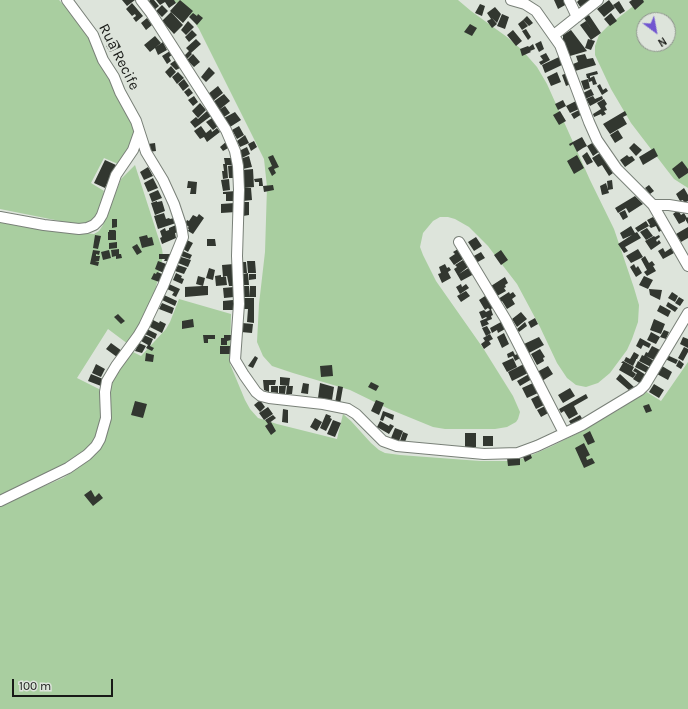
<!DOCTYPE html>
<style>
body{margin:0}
#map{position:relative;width:688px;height:709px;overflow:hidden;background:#dde4db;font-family:Karla,sans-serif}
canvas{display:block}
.north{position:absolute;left:636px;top:12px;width:40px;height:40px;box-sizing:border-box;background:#dde4db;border:1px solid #8e938d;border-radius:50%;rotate:148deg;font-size:11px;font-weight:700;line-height:16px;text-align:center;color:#181a17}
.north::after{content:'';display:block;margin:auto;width:14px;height:18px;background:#7156d0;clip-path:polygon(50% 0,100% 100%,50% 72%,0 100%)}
.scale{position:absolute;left:12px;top:679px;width:101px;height:18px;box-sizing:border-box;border:2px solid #181a17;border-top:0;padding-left:5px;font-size:12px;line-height:14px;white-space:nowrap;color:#181a17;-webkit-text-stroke:3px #dde4db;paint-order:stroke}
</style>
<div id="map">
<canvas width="688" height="709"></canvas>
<div class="north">N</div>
<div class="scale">100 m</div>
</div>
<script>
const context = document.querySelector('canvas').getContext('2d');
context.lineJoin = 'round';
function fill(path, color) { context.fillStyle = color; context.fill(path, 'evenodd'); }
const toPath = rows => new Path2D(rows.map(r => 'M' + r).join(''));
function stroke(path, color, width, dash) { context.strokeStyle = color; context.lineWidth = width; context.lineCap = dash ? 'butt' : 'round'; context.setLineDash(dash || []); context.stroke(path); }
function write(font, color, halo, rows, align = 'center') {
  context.font = font + ' Karla,sans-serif'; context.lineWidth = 4; context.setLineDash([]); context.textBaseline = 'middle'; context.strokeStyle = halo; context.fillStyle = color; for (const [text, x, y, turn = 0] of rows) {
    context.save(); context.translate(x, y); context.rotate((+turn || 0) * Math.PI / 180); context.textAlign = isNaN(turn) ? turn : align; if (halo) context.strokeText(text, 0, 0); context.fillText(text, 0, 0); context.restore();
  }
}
const green = toPath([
 [0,0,59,0,65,6,90,38,135,127,132,145,118,164,104,158,91,183,104,191,100,208,98,213,93,219,86,223,70,223,0,209],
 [172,0,458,0,471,11,507,37,522,50,537,67,547,84,590,180,614,229,634,288,639,305,638,322,632,339,627,350,610,373,598,383,586,387,576,385,567,378,557,363,540,327,517,284,497,258,488,246,469,227,455,219,448,217,440,217,433,221,423,233,420,247,423,255,436,281,483,348,513,396,520,412,518,419,516,422,507,427,495,429,445,429,433,427,389,409,350,390,293,373,272,366,263,356,257,342,259,304,265,252,267,187,264,159,199,29,187,11],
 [641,0,688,0,688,188,674,179,667,170,631,123,611,89,595,55,595,46,599,35,609,25],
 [644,20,668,20,668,44,644,44],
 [135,165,162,249,163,256,153,300,138,328,128,344,108,329,77,378,101,390,102,422,93,443,73,461,0,496,0,221,46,229,94,234,99,231,103,225,121,179],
 [179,299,231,314,230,364,245,400,250,409,258,418,277,424,337,439,343,414,351,421,371,443,379,450,385,453,400,455,480,461,509,461,525,458,550,447,580,432,620,409,645,391,661,401,688,362,688,709,0,709,0,505,63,478,80,467,96,453,108,405,110,384,121,367,133,352,141,356,166,329,170,322]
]);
const building = toPath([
 [122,0,135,0,127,6],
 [150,0,154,0,159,6,154,10,148,2],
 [156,0,174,0,176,3,169,8,165,2,160,5],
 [180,0,193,11,183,23,170,11],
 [554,0,565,0,567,4,558,9],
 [579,0,592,0,581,8,577,2],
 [609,0,615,8,604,17,597,9],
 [632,0,643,0,644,2,635,10,629,2],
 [619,1,625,11,620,14,613,5],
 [132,3,143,16,136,22,133,18,136,16,135,14,132,16,126,9],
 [480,4,485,6,482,16,475,13],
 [162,5,168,11,162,17,156,11],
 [495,7,501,14,497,23,492,18,497,24,492,28,487,21,491,19,487,13],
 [171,12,183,25,174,34,162,21],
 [193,13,197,16,198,14,203,18,197,25,189,17],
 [611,13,617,21,610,26,604,19],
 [502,14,509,17,505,29,497,26],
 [589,15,601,33,591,40,580,25,586,21,593,31,584,18],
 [527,16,533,23,529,26,523,20],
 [147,18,152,25,146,30,141,23],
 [523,20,528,26,522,30,518,24],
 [188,21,194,27,186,35,181,30],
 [470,24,477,28,472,36,464,32],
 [526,29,531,37,528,40,522,31],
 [192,30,197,35,189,42,185,37],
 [513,30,522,41,516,46,507,35],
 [571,30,587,51,570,56,563,40,563,35],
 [155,36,161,43,156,47,163,42,167,50,158,55,155,48,150,52,144,45],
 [196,39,201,44,191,53,192,54,187,59,184,56,189,51,186,48],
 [588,39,595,41,591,50,585,48],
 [117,40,121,47,110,52,106,46],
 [541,41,544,49,539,52,535,44],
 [533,44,535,49,530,51,531,52,522,56,520,49,528,46,529,47],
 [170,51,172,55,169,57,171,61,167,64,162,56],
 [546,53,550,60,541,65,539,62,543,60,540,56],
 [193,54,200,62,194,67,187,60],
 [585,54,587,59,593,58,596,65,575,71,573,64,578,62,576,56],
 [559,57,562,65,545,73,542,65],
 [177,59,182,67,176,70,170,64],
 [171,66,176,72,170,78,165,72],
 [209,67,215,73,206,82,201,77],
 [597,71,598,74,590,76,590,78,594,76,597,84,593,85,592,81,589,82,588,78,587,78,586,74],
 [178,72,184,78,177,84,172,77],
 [557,72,561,82,551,86,547,77],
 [567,73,571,84,566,86,562,75],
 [184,79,189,86,183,91,178,84],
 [588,79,590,88,584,90,581,81],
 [600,84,603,90,606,88,608,91,602,95,597,86],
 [218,86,223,93,213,101,208,94],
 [189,88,193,93,188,97,184,92],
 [591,89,594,95,585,99,583,93],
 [224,94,230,101,219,110,213,102],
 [194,96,198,102,193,106,188,100],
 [593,96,595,99,602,96,603,99,590,106,586,99],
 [604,99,607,104,605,106,607,110,604,111,606,114,602,116,601,114,594,117,593,114,601,109,603,112,597,103],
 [563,100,566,106,558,110,555,104],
 [576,101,579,109,570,113,566,106],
 [200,103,206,110,198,118,192,111],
 [225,106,230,113,224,117,219,110],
 [579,110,582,114,574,119,571,114],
 [207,111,211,116,195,128,190,122,196,117,198,119],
 [560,111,566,121,559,125,553,115],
 [625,111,627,115,623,117,627,124,610,134,603,124],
 [235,112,241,120,230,127,224,118],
 [212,118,218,126,213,130,206,122],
 [201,126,206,133,211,129,212,132,217,128,220,132,207,142,204,137,200,139,194,131],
 [239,126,244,135,237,139,232,130],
 [618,130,623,138,615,143,610,135],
 [245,135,249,143,240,147,237,141],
 [582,137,587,146,583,148,581,143,583,148,577,152,573,144,570,146,569,144],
 [227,141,230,147,223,151,220,147],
 [254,141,257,147,251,151,248,144],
 [594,142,600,151,593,156,587,146],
 [155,143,156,151,149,152,148,144],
 [634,143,642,150,636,156,629,148],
 [247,147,250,154,242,158,239,151],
 [654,148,658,156,643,165,639,157],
 [587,152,593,162,587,165,582,156],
 [600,153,613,173,609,176,602,165,598,167,592,158],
 [273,155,279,167,274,169,276,173,272,176,268,168,272,166,268,157],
 [577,155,584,168,574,174,567,161],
 [627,155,629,157,632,156,635,160,625,167,620,160],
 [249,156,252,167,243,169,240,159],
 [224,158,232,158,233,165,227,165,228,178,223,179,222,171,224,171,223,164,225,164],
 [105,160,116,165,105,188,94,183],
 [682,161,688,169,688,173,679,179,672,169],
 [234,165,235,178,229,178,228,166],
 [148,167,153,176,144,180,140,172],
 [253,169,254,187,244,188,243,170],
 [153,178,158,188,148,192,144,183],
 [262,178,263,186,259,186,259,182,255,182,254,179],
 [229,179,230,190,223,191,221,180],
 [612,180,613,189,608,190,607,181],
 [188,181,197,182,196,194,190,194,191,188,187,188],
 [606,183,609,193,602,195,600,186],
 [273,185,274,190,264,192,263,186],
 [649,185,654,191,650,194,645,188],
 [243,188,251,188,252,200,243,201],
 [684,188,688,195,688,201,684,203,683,200,680,201,676,194],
 [158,190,162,198,152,202,149,194],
 [236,191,236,201,226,201,226,194,223,194,223,192],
 [635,196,643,204,629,213,626,208,618,213,615,208],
 [157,201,157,202,162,201,165,211,155,215,151,203],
 [243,202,249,202,249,215,243,216],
 [235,203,236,212,221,213,221,204],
 [625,210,628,217,623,220,619,213],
 [678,210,681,215,684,213,687,218,688,217,688,224,685,219,685,221,679,224,673,214],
 [164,213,166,219,169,218,170,219,174,218,176,223,158,229,154,216],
 [199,214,204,218,193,234,188,231,189,229,187,228,189,227,185,224,187,220,189,221,193,215,197,217],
 [653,217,662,230,659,232,656,226,651,228,649,226,650,225,647,220],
 [112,219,117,219,117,227,112,228],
 [646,221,649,226,638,232,635,228],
 [176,225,179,232,175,233,176,238,162,244,160,238,162,237,160,231,165,228,166,231,169,230,169,228],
 [631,226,635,233,637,232,641,238,625,247,628,251,624,253,618,244,632,235,623,239,620,233],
 [688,227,688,238,681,242,676,234],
 [647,228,653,236,646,240,640,232],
 [109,230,115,230,116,231,116,240,108,240,108,232,109,232],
 [95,235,101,236,98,249,93,248],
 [147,235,148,238,152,237,154,245,142,248,139,237],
 [659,235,660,237,656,240,657,242,659,240,661,243,651,250,645,241,654,236,655,237],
 [476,237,482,246,474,251,468,242],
 [207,239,215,239,216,246,207,246],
 [187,240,193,243,188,252,183,249],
 [117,242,117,248,109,249,109,243],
 [137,244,142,252,137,255,132,247],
 [663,248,665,252,671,248,674,253,663,259,658,251],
 [119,249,119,254,121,254,122,258,116,259,116,256,112,257,111,250],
 [458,249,463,259,454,265,449,258,455,254,453,252],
 [638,249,643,257,631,263,626,256],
 [93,250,100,251,99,255,96,254,96,256,100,256,99,261,95,261,99,262,98,266,90,264],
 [109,250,111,258,103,260,101,252],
 [501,250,508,260,501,265,494,255],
 [183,251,192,255,190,259,181,256],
 [481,252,485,258,476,263,472,257],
 [159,254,170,254,170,261,164,261,165,259,159,259],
 [645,256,649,263,652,261,655,265,653,266,656,271,647,276,644,272,647,270,641,259],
 [181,257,191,260,188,267,178,263],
 [463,260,468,267,459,274,470,267,474,274,461,281,454,269,457,267,455,265],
 [158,261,169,265,166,274,155,269],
 [247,261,255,261,256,273,248,273],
 [241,262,246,262,247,273,241,273],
 [234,264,234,286,229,286,227,276,223,277,222,265],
 [445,264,447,268,449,267,451,270,448,272,451,278,442,283,438,274,441,273,439,267],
 [634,264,636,268,638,266,642,273,636,277,630,267],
 [178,265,187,268,184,274,175,271],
 [209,268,215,270,213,280,206,278],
 [157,272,165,275,162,283,151,279,154,273,156,274],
 [176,273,182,276,181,278,184,279,182,284,173,280],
 [248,273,249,285,244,285,243,274],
 [249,274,256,274,256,279,249,280],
 [221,275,221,277,226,277,227,285,216,286,215,276],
 [198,276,205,278,203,286,196,284],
 [644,276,653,280,648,289,639,285],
 [505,277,508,283,505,285,506,287,504,288,506,291,497,296,491,286],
 [169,284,180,289,176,297,172,295,174,292,167,289],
 [461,284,462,287,466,284,469,288,460,294,456,287],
 [202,286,208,286,208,295,185,297,185,287],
 [243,286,249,286,249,297,243,297],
 [250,286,256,286,256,297,249,297],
 [234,287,234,297,224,298,223,288],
 [649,289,662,290,660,300,650,295],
 [466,291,470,296,461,302,457,296],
 [509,292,510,294,513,292,516,296,512,299,515,304,507,309,504,304,502,301,500,302,498,299],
 [672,292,678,296,675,302,668,298],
 [488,294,495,306,491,309,493,315,491,316,492,319,487,321,489,324,482,327,480,321,487,318,486,317,482,319,479,312,484,310,486,312,490,310,488,308,485,310,479,300],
 [164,295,177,301,175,306,162,300],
 [679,297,684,300,680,306,675,303],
 [244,298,254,298,254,323,247,322,248,309,244,309],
 [233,300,234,310,223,310,223,301],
 [668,302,678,308,675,312,666,306],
 [162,303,174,308,172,314,159,309],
 [660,305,671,311,668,317,657,311],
 [521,312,527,319,517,327,512,319],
 [118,314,125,321,121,324,114,317],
 [535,318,538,324,531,328,528,322],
 [193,319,194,327,182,329,182,321],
 [654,319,665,324,661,334,650,330],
 [153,320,159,323,160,321,166,324,162,333,150,327],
 [501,322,505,329,498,333,497,330,492,333,490,328],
 [525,322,527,326,519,332,517,329],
 [242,323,253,324,252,333,241,332],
 [487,326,491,333,486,336,482,328],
 [147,329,157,334,155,339,145,334],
 [664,330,669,332,666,339,660,337],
 [651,332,660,337,656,344,647,340],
 [504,333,509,344,502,348,497,337],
 [490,334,493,339,489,341,491,344,484,349,481,344,485,341,483,338],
 [144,335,153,339,150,346,154,348,152,351,146,348,148,345,141,341],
 [203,335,215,335,215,339,208,339,208,343,204,343],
 [224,335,231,335,231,340,227,341,227,345,221,345,221,338,224,338],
 [539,337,544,345,529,353,524,344],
 [683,337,688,339,688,348,680,344],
 [640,338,651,344,649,348,643,345,641,349,636,346],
 [111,343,122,351,117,357,106,349],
 [139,343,146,346,142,353,135,351],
 [220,346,231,346,231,354,220,354],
 [652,346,660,350,654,360,646,356,654,361,651,367,639,361,642,355,644,356,646,352,648,353],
 [684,347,688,349,688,352,683,361,678,358],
 [540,349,545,357,543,358,544,361,537,365,531,354],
 [513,351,515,355,520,353,522,357,515,361,513,356,508,358,507,354],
 [634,352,639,355,637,359,636,359,636,360,633,366,624,361,626,357,630,359],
 [146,353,154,355,153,362,145,361],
 [667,355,678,360,676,364,665,359],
 [255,356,258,358,253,368,248,366],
 [513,358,517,367,507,372,502,363],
 [679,360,684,364,681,369,676,366],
 [623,361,634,367,632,371,636,374,633,378,619,370,623,363,621,363],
 [638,361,650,368,647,373,635,367],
 [96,364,105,369,101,377,92,373],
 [524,364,528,373,512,381,508,372],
 [332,365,333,376,321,377,320,366],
 [548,366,553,374,542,381,537,372],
 [662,366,672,372,668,380,657,374],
 [635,368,646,375,641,384,633,379,637,373,633,371],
 [91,374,103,379,101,386,88,381],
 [529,374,532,379,520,386,517,381],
 [620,374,634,387,630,391,616,379],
 [280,377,290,378,289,386,280,385],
 [263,380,276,380,275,385,269,385,269,392,264,390],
 [371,382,379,386,376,391,368,387],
 [303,383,309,384,308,394,301,393],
 [320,383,334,387,332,400,325,399,327,390,325,399,318,398],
 [533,383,538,393,527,398,522,388],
 [654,384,664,390,659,398,649,392],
 [271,386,278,386,278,393,271,392],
 [279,386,286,386,285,394,279,394],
 [287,386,293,386,292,394,286,394],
 [338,386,343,387,340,404,335,403],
 [570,388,575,396,563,403,558,395],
 [541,394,546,404,536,409,531,399],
 [586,394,588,398,574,406,578,414,569,419,564,411,561,413,559,409],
 [260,400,265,407,260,412,254,405],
 [376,400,384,403,379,415,371,411],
 [135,401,147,404,143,418,131,415],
 [649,404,652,411,646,413,643,406],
 [547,405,550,412,541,417,537,410],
 [268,407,273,414,264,420,259,413],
 [283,409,288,410,288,423,282,422],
 [383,411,394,415,393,420,385,416,383,421,380,420],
 [326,414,331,416,330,418,332,419,326,431,320,428],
 [273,415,276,418,268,424,265,420],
 [580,415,583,420,572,426,569,421],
 [315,418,322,422,317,431,310,427],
 [333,420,341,423,335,437,327,434],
 [380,421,389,426,390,424,394,426,389,434,377,427],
 [271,422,276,431,271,435,265,426],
 [395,428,403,431,399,441,391,438],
 [590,431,595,442,588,445,583,435],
 [403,432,408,434,405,442,400,441],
 [465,433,476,433,476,447,465,447],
 [483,436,493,436,493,446,483,446],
 [584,443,590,455,586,457,587,460,592,458,595,463,584,468,575,448],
 [530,453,532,458,525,462,523,457],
 [520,457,520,465,508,466,507,458],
 [91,490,95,497,99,493,103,498,93,506,84,495]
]);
const minor = toPath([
 [141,0,151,13,226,130,235,151,238,166,239,190,237,256,239,304,235,360,244,375,256,392,261,396,269,398,323,404,348,409,356,414,383,441,397,446,484,454,518,453,537,446,582,425,640,390,645,385,688,313],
 [511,0,525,4,536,11,560,45,589,122,597,140,617,169,653,205,688,266],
 [569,0,577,17],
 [554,35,598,0],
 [653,205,669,205,688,208],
 [0,217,44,225,79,229,87,228,94,225,99,220,102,215,116,175,133,150,139,133],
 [459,242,506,320,564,433],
 [0,501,68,468,87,455,96,446,100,439,106,418,105,392,107,381,116,366,138,336,144,326,163,286,183,237,181,225,174,204,163,180,146,152,136,121,120,92,114,77,103,60,93,35,67,0]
]);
const streetNames = [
 ["Rua Recife",119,57,63]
];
fill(green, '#a9cea0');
fill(building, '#323730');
stroke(minor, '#798078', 12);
stroke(minor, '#fff', 10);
write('15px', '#181a17', '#dde4db', streetNames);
</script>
